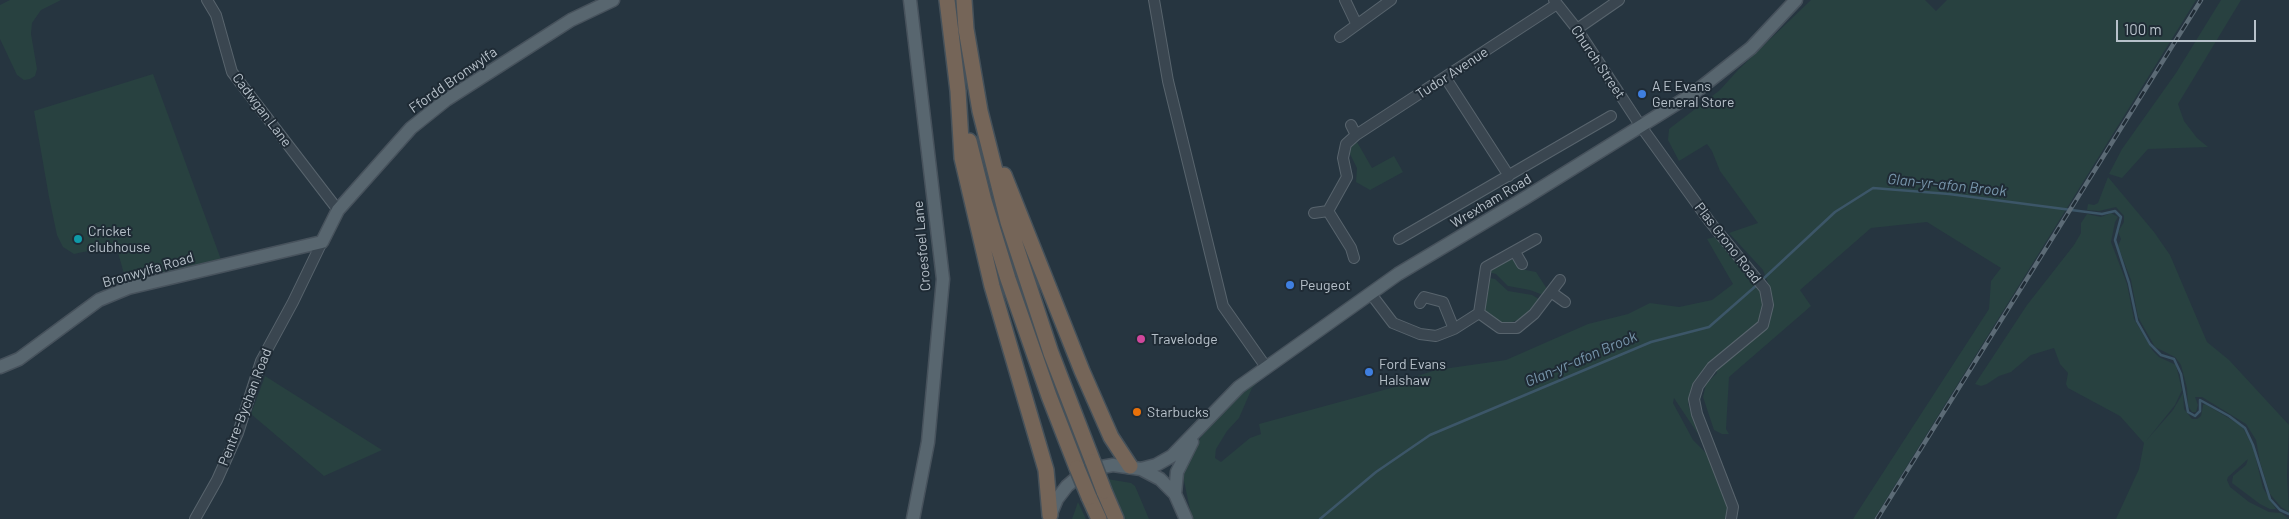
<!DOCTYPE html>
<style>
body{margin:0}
#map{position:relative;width:2289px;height:519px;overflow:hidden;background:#263540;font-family:Barlow,sans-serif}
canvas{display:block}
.scale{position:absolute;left:2116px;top:20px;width:140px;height:22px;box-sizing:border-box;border:2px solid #b7c1ca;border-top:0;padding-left:6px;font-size:15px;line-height:18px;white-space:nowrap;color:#b7c1ca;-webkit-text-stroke:4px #1f2b35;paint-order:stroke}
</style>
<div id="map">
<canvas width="2289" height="519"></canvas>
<div class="scale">100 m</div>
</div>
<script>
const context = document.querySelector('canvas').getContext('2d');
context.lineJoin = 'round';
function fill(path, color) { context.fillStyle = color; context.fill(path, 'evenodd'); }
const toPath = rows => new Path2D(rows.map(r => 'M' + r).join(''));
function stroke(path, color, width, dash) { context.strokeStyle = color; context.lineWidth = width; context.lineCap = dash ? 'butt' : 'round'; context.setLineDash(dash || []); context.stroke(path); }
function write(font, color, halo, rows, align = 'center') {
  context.font = font + ' Barlow,sans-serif'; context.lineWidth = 4; context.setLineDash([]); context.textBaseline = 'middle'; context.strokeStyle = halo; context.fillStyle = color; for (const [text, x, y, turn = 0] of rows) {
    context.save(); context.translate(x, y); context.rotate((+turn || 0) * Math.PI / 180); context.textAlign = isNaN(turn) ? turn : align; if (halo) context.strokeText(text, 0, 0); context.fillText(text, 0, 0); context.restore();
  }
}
const green = toPath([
 [10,0,61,0,41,10,32,23,31,34,37,69,35,76,30,79,24,80,17,75,0,39,0,5],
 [1811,0,1925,0,1936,11,1947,0,2196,0,1874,519,1853,519,1989,309,1991,281,2001,268,1927,222,1871,228,1800,290,1811,306,1729,377,1726,429,1729,434,1722,434,1714,430,1703,397,1706,384,1717,373,1712,363,1694,382,1688,404,1698,434,1674,398,1673,403,1693,440,1708,455,1728,509,1727,519,1192,519,1183,476,1193,449,1212,421,1229,404,1269,372,1252,388,1239,418,1227,431,1216,449,1215,458,1221,462,1250,438,1261,434,1259,424,1402,385,1402,381,1436,370,1506,360,1588,324,1628,314,1650,303,1679,307,1712,300,1733,284,1707,239,1715,237,1770,288,1763,270,1729,233,1758,223,1720,171,1712,151,1707,144,1679,161,1668,140,1669,129,1720,90,1738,70],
 [2221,0,2241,0,2178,104,2184,121,2197,138,2208,147,2148,149,2122,178,2109,174,2122,149,2176,73],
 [153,74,223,265,128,288,117,249,100,245,88,251,74,254,63,247,57,235,49,197,34,111],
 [1357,142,1372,168,1394,156,1403,172,1370,190,1356,182,1357,168,1350,154,1350,147],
 [2108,177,2154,232,2170,255,2207,342,2229,360,2289,425,2287,475,2289,512,2281,507,2270,494,2260,462,2256,440,2246,424,2202,397,2195,397,2198,405,2196,412,2192,412,2188,406,2187,388,2181,365,2175,357,2155,347,2138,317,2131,280,2118,246,2121,239,2118,232,2124,222,2124,216,2116,207,2099,211,2087,210,2088,204,2094,205,2098,203],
 [2111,213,2118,217,2115,222,2111,242,2127,284,2134,319,2153,351,2159,357,2176,365,2182,390,2175,405,2146,441,2173,410,2183,393,2184,409,2192,419,2197,419,2201,416,2203,405,2205,404,2242,426,2253,447,2263,488,2276,509,2270,509,2260,504,2232,483,2233,476,2246,465,2248,459,2228,477,2227,480,2230,487,2249,502,2269,512,2281,513,2289,519,2116,519,2139,469,2144,443,2120,416,2068,388,2066,384,2068,373,2060,364,2054,348,2031,355,2011,372,1999,376,1987,384,1981,386,1975,384,2027,305,2074,245,2081,233,2081,223,2087,214,2101,217],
 [1508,260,1513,260,1521,269,1536,272,1547,289,1543,295,1530,290,1508,286,1496,274,1487,272],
 [1485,277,1495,279,1508,291,1532,295,1539,299,1522,319,1502,325,1486,315,1484,310],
 [265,376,382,450,324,476,251,414],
 [1107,479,1131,483,1135,486,1149,519,1124,519],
 [1078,502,1086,519,1072,519]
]);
const stream = toPath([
 [1762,280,1835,212,1873,188,1949,194,2102,214,2115,211,2121,217,2115,240,2129,283,2137,321,2150,344,2161,355,2174,359,2181,374,2188,412,2195,416,2200,411,2200,400,2229,416,2245,428,2253,445,2270,499,2280,510,2289,514],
 [1320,519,1376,472,1430,435,1651,342,1709,327,1758,284]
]);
const minor = toPath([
 [207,0,216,15,232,72,338,210],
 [1154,0,1168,81,1223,306,1266,367],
 [1345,0,1356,23],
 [1554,0,1577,29,1640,125,1710,222,1765,289,1768,305,1763,325,1712,367,1698,386,1694,399,1697,414,1733,507,1731,519],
 [1577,29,1619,0],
 [1340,37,1391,0],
 [1445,77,1509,176],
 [1351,125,1356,135,1557,4],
 [1314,213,1328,211],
 [1399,239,1611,116],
 [1515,252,1522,264],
 [1354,258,1351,248,1328,211,1347,177,1343,158,1346,144,1356,135],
 [1551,292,1565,302],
 [1371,294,1393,323,1420,334,1436,336,1454,329,1479,313,1486,267,1536,239],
 [1420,303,1424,297,1443,302,1454,329],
 [1479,313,1500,328,1517,328,1534,314,1560,280],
 [195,519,217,480,238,433,261,361,293,302,322,242]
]);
const major = toPath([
 [910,0,943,279,928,442,913,519],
 [0,367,19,359,99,300,128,288,322,242,338,210,411,128,446,100,571,20,613,0],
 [1141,469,1156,465,1172,456,1239,387,1398,274,1525,198,1694,93,1751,48,1796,0],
 [1175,494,1177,472,1192,442],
 [1050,516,1057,499,1067,486,1080,475,1096,468,1113,465,1141,469,1160,479,1175,494,1186,519]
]);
const highway = toPath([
 [947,0,958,91,962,158,992,286,1046,470,1050,515],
 [964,0,966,29,980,111,1008,222,1051,353,1093,462],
 [969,141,984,201,1008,279,1049,396,1077,468],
 [1004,175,1082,371,1111,437,1130,466],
 [1104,491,1116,519],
 [1089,497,1099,519]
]);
const rail = toPath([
 [1877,519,2201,0]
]);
const highwayBridge = toPath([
 [1093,462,1104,491],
 [1077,468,1089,497]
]);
const markers = [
 [1642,94,5,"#3f7fe0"],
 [78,239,5,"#0f9aa8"],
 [1290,285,5,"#3f7fe0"],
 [1141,339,5,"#d1479c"],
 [1369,372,5,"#3f7fe0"],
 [1137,412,5,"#e8710a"]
];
const streetNames = [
 ["Church Street",1598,62,56],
 ["Tudor Avenue",1452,73,-33],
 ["Ffordd Bronwylfa",453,80,-35],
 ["Cadwgan Lane",262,110,53],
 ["Wrexham Road",1491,201,-31],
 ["Plas Grono Road",1728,243,52],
 ["Croesfoel Lane",922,246,-95],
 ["Bronwylfa Road",148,270,-16],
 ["Pentre-Bychan Road",245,407,-69]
];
const poiNames = [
 ["A E Evans",1652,86],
 ["General Store",1652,102],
 ["Cricket",88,231],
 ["clubhouse",88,247],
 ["Peugeot",1300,285],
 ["Travelodge",1151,339],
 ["Ford Evans",1379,364],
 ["Halshaw",1379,380],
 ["Starbucks",1147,412]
];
const waterNames = [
 ["Glan-yr-afon Brook",1947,185,6],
 ["Glan-yr-afon Brook",1581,359,-23]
];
fill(green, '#284140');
stroke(stream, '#3c5668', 2.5);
stroke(minor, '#58646d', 12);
stroke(major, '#47525c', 15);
stroke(highway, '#45515a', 18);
stroke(minor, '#3a4650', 10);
stroke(major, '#58666f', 12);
stroke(highway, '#756558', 15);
stroke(rail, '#5c6b76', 4.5);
stroke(rail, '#1f2b35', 2.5, [8]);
stroke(highwayBridge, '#45515a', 18, []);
stroke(highwayBridge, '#756558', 15);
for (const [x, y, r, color] of markers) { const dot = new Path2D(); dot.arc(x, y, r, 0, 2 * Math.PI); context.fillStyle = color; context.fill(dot); stroke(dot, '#1f2b35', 2); }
write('14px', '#b7c1ca', '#1f2b35', streetNames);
write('14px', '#b7c1ca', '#1f2b35', poiNames, 'left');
write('italic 15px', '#7896ac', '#1f2b35', waterNames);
</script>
